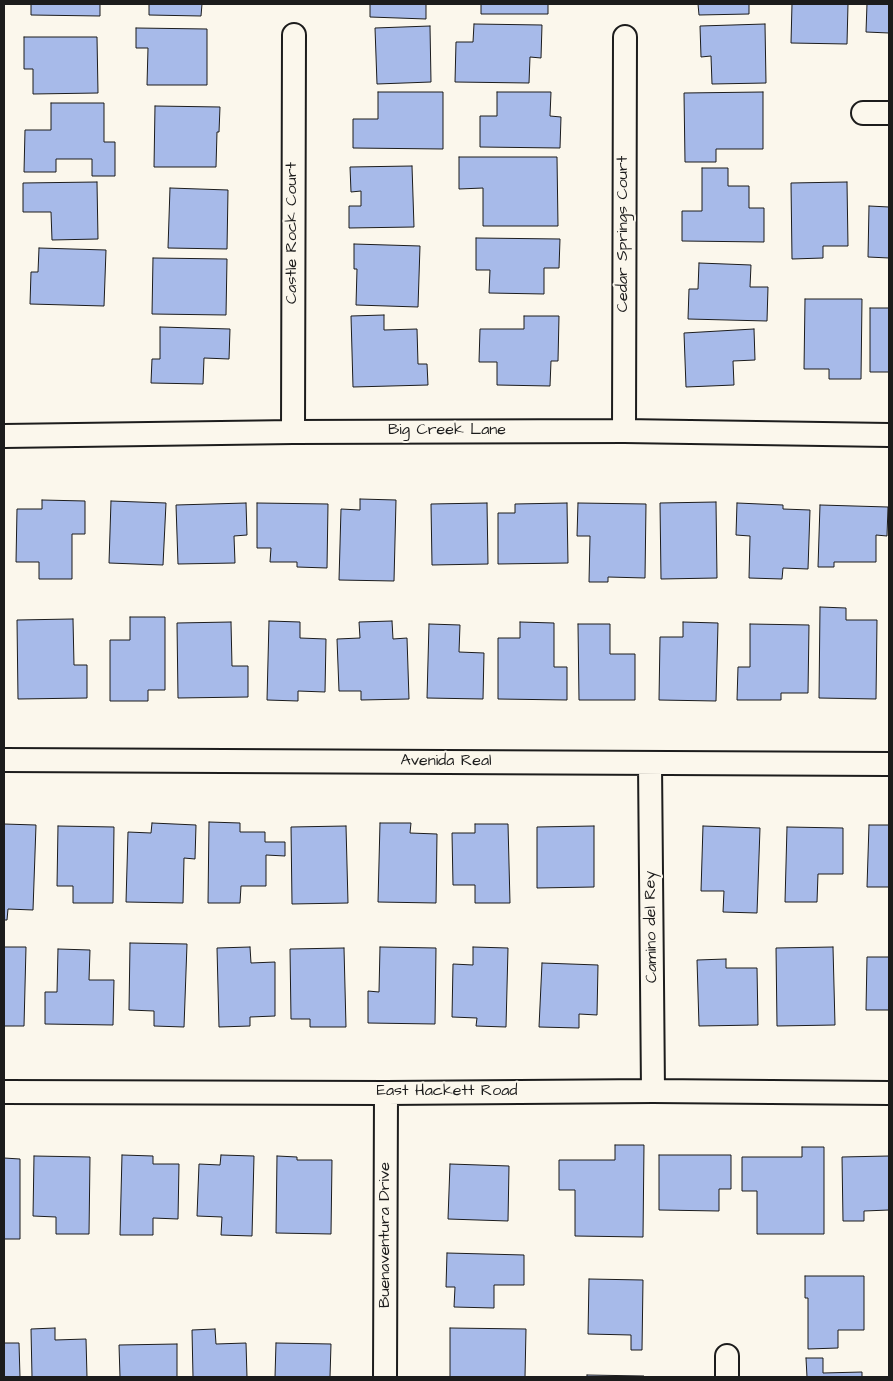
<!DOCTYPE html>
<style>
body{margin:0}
#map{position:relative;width:893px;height:1381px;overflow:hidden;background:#fbf7ec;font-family:"Architects Daughter",sans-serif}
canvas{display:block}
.frame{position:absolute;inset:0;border:5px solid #1c1c1c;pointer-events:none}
</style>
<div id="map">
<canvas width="893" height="1381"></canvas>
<div class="frame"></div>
</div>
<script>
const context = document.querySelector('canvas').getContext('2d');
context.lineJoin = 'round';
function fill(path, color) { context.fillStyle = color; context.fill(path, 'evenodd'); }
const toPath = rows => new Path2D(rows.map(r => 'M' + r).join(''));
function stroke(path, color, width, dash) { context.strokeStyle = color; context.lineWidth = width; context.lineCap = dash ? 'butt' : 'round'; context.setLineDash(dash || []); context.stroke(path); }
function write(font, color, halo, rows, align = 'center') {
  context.font = font + ' "Architects Daughter",sans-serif'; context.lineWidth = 4; context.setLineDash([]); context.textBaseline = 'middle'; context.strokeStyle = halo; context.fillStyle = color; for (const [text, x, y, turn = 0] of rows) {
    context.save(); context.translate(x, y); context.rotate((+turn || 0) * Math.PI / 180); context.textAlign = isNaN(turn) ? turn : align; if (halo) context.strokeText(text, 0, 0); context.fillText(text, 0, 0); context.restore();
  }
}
const building = toPath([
 [31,4,100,4,100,16,31,15,31,4],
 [149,4,202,4,201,16,149,15,149,4],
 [370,4,426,4,426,19,370,17,370,4],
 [481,4,548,4,548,14,481,14,481,4],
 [698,4,749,4,749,14,699,15,698,4],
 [792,4,848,4,847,44,791,43,792,4],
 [867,4,889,4,889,33,866,32,867,4],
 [474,24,542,25,541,58,530,57,529,83,455,82,456,42,473,42,474,24],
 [765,24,766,83,712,84,711,56,701,57,700,26,765,24],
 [430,26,431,82,377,84,375,28,430,26],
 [136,28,207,29,207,85,147,85,148,48,136,48,136,28],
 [24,37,97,37,98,93,33,94,33,69,24,69,24,37],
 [378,92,443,92,443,149,353,148,353,119,378,119,378,92],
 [497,92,551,92,550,116,561,117,560,148,480,147,480,116,497,116,497,92],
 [763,92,763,149,716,149,716,162,685,162,684,93,763,92],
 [51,103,104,103,104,142,115,142,115,176,92,176,92,159,56,159,56,172,24,172,25,130,51,130,51,103],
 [155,106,220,107,219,132,217,132,216,167,154,167,155,106],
 [459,157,557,157,558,226,483,226,483,188,459,189,459,157],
 [412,166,414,227,349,228,349,206,361,206,361,191,351,192,350,167,412,166],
 [702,168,728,168,728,186,749,186,749,208,764,208,764,242,682,241,682,211,702,211,702,168],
 [97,182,98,239,52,240,51,212,23,212,23,183,97,182],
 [847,182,848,246,823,246,823,258,792,259,791,183,847,182],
 [170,188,228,190,227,249,168,248,170,188],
 [869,206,889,207,889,258,868,257,869,206],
 [476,238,560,239,559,268,544,268,544,294,489,293,490,270,476,270,476,238],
 [354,244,420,246,418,307,356,305,357,269,354,269,354,244],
 [39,248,106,250,104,306,30,304,31,272,38,272,39,248],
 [153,258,227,259,226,315,152,314,153,258],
 [699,263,751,265,750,287,768,287,767,321,688,319,689,289,698,289,699,263],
 [805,299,862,299,861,379,829,379,829,369,804,369,805,299],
 [870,308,889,308,889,372,870,372,870,308],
 [384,315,384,330,417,329,418,364,427,364,428,385,353,387,351,316,384,315],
 [524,316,559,316,558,361,551,361,550,386,497,385,497,362,479,362,480,329,524,329,524,316],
 [160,327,230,329,229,359,204,358,203,384,151,383,152,359,160,359,160,327],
 [754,329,755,360,733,361,734,385,686,387,684,333,754,329],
 [360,499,396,500,394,581,339,580,341,509,360,510,360,499],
 [42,500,85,501,85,534,72,534,72,579,39,579,39,562,16,562,17,509,42,509,42,500],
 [111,501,166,503,163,565,109,563,111,501],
 [716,502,717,578,661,579,660,503,716,502],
 [246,503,247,535,234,536,235,563,178,564,176,505,246,503],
 [257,503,328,504,327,568,297,567,297,562,270,562,271,548,257,548,257,503],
 [487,503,488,564,432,565,431,504,487,503],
 [567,503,568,563,498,564,498,513,515,513,515,504,567,503],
 [578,503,646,504,645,578,608,577,608,582,589,582,590,536,577,536,578,503],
 [737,503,783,505,783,509,810,510,808,569,783,568,782,579,749,578,750,536,736,535,737,503],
 [820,505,888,507,887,536,876,535,876,562,834,562,834,567,818,567,820,505],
 [820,607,846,608,846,620,877,620,876,699,819,698,820,607],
 [130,617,165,617,165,690,148,690,148,701,110,701,110,640,130,640,130,617],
 [73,619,74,665,87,665,87,698,18,699,17,620,73,619],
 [269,621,300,622,300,638,326,639,325,692,298,691,298,701,267,700,269,621],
 [392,621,393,639,407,638,409,699,361,700,361,691,339,691,337,639,360,638,359,622,392,621],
 [231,622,232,666,248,666,248,697,178,698,177,623,231,622],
 [520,622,554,623,554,667,567,667,567,700,498,699,498,638,520,638,520,622],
 [683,622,718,623,716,701,659,700,660,637,683,637,683,622],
 [429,624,460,625,459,652,484,653,483,699,427,698,429,624],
 [578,624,610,624,610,654,635,654,635,700,579,700,578,624],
 [750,624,809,625,808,693,781,693,781,700,737,700,738,667,750,667,750,624],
 [209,822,240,823,240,832,265,832,265,842,285,842,285,856,266,855,266,886,241,886,240,903,208,903,209,822],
 [152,823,196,825,195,859,184,858,183,903,126,902,128,832,151,833,152,823],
 [380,823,411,823,410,833,437,834,436,903,378,902,380,823],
 [4,824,36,825,33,910,8,909,7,920,4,920,4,824],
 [475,824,508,824,510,903,475,903,475,885,453,885,452,833,475,833,475,824],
 [869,825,889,825,889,887,867,887,869,825],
 [58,826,114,827,113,903,73,903,73,886,57,886,58,826],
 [346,826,348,903,292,904,291,827,346,826],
 [594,826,594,887,537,888,537,827,594,826],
 [703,826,760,828,757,913,723,912,724,891,701,891,703,826],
 [787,827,843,828,843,874,818,874,817,902,785,902,787,827],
 [130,943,187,944,184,1027,154,1026,154,1011,129,1010,130,943],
 [889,945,889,1010,866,1010,867,957,889,957,889,945],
 [4,947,26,947,24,1026,4,1026,4,947],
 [250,947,251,963,275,962,275,1016,250,1017,250,1026,219,1027,217,948,250,947],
 [380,947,436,948,435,1024,368,1023,368,991,379,992,380,947],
 [473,947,508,948,506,1027,476,1026,477,1018,452,1017,453,964,473,965,473,947],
 [833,947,835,1025,777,1026,776,948,833,947],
 [344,948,346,1027,310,1027,310,1019,291,1019,290,949,344,948],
 [58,949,90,950,89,980,114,980,113,1025,45,1024,45,992,57,992,58,949],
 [726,959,726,968,757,968,758,1025,699,1026,697,960,726,959],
 [542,963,598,965,597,1015,579,1014,579,1028,539,1027,542,963],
 [615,1145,644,1145,643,1237,575,1236,575,1190,559,1190,559,1160,615,1160,615,1145],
 [802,1147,824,1147,824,1234,757,1234,757,1191,742,1191,742,1157,802,1157,802,1147],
 [122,1155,153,1156,153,1164,179,1164,178,1219,153,1218,153,1235,120,1235,122,1155],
 [221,1155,254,1156,252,1236,221,1235,222,1217,197,1216,199,1164,220,1165,221,1155],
 [659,1155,731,1155,731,1189,719,1189,719,1211,659,1210,659,1155],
 [34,1156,90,1157,89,1234,56,1234,56,1217,33,1216,34,1156],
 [277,1156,297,1157,297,1160,332,1160,331,1234,276,1233,277,1156],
 [889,1156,889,1210,864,1211,864,1221,843,1221,842,1157,889,1156],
 [4,1158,20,1159,20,1239,4,1239,4,1158],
 [450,1164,509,1166,508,1221,448,1219,450,1164],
 [447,1253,524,1255,524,1285,494,1285,494,1308,454,1307,455,1287,446,1287,447,1253],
 [805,1276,864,1276,864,1330,838,1330,838,1348,808,1349,808,1298,805,1298,805,1276],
 [589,1279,643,1280,642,1350,631,1350,631,1335,588,1334,589,1279],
 [55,1328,55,1340,86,1339,87,1377,32,1377,31,1329,55,1328],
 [450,1328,526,1329,525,1377,450,1377,450,1328],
 [215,1329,216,1344,246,1343,247,1377,193,1377,192,1330,215,1329],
 [4,1343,19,1343,20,1377,4,1377,4,1343],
 [276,1343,331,1344,330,1377,275,1377,276,1343],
 [177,1344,177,1377,120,1377,119,1345,177,1344],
 [806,1358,823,1358,823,1373,862,1372,862,1377,807,1377,806,1358],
 [587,1375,644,1376,644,1377,587,1377,587,1375]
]);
const street = toPath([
 [863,113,889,113],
 [624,431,625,37],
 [293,432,294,35],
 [4,436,293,432,624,431,889,435],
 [4,760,889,764],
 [650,764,653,1091],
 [4,1092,386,1093,653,1091,889,1093],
 [385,1377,386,1093],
 [727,1377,727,1356]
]);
const streetNames = [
 ["Castle Rock Court",293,233,-90],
 ["Cedar Springs Court",624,234,-90],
 ["Big Creek Lane",447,431],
 ["Avenida Real",446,762],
 ["Camino del Rey",652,927,-91],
 ["East Hackett Road",447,1092],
 ["Buenaventura Drive",386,1235,-90]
];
fill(building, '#a7bae9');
stroke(building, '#1c1c1c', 1);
stroke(street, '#1c1c1c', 26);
stroke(street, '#fbf7ec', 22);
write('16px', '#1c1c1c', '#fbf7ec', streetNames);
</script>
